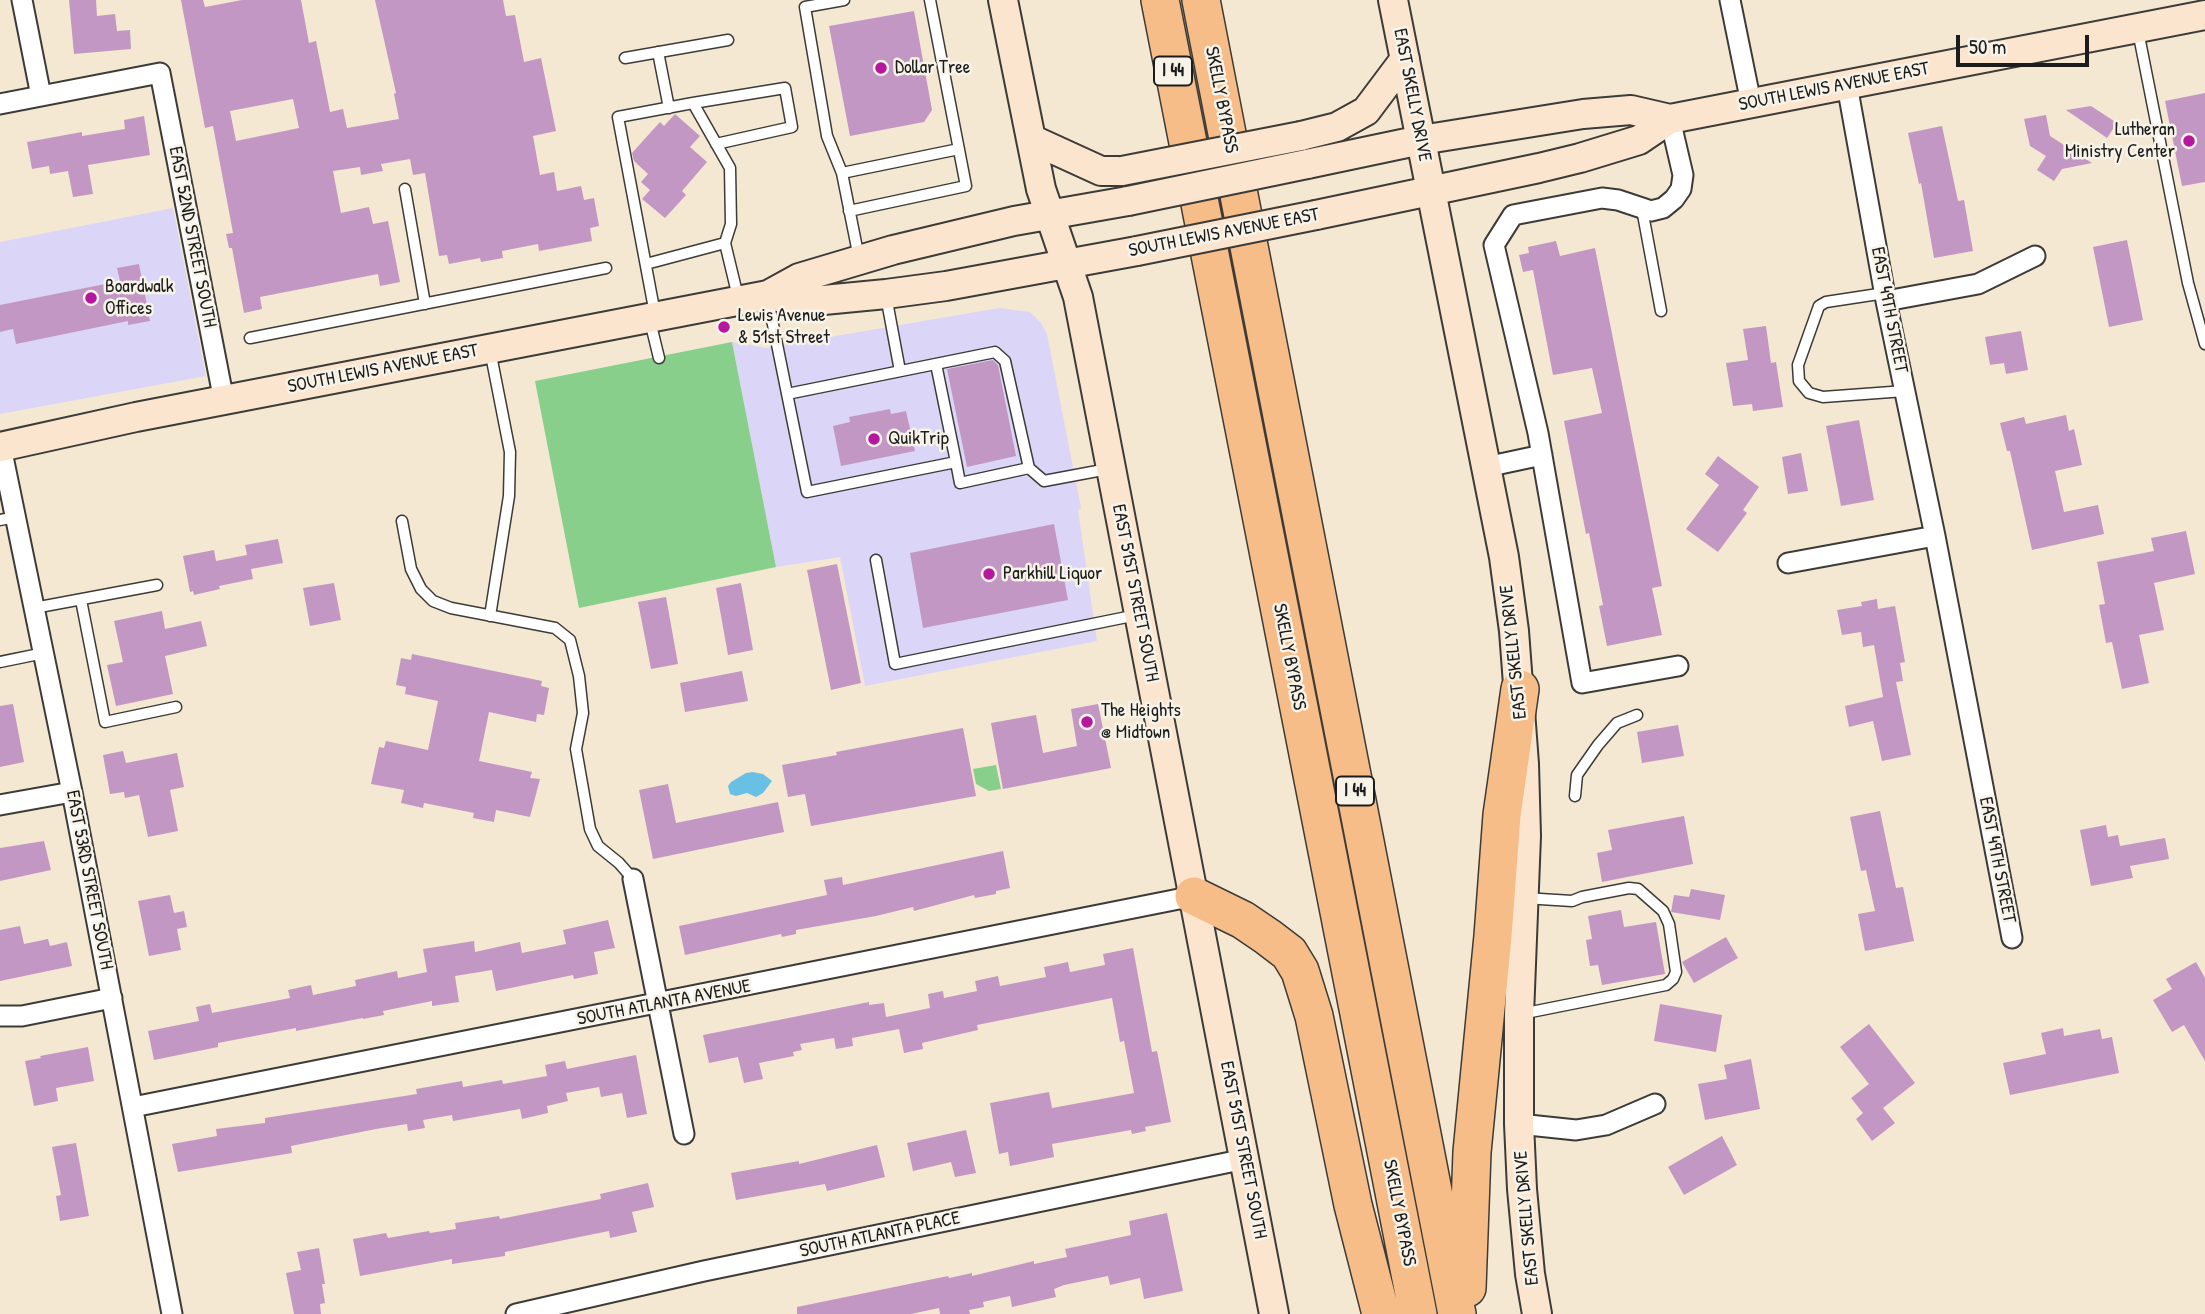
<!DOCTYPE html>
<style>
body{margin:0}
#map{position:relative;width:2205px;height:1314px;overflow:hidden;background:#f4e8d2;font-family:"Patrick Hand",sans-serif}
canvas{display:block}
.scale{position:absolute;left:1956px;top:35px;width:133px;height:32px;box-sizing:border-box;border:4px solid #1c1c1c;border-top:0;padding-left:9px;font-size:21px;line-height:24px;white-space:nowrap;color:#1c1c1c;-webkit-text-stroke:5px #f7f3e8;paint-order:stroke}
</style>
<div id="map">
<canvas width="2205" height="1314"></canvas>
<div class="scale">50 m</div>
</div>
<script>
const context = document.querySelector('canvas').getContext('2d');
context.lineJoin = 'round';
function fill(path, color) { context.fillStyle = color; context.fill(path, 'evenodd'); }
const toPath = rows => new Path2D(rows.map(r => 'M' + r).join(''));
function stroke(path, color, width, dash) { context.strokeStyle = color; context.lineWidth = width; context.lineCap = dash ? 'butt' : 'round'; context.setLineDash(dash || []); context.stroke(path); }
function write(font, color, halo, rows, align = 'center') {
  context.font = font + ' "Patrick Hand",sans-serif'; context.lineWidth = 5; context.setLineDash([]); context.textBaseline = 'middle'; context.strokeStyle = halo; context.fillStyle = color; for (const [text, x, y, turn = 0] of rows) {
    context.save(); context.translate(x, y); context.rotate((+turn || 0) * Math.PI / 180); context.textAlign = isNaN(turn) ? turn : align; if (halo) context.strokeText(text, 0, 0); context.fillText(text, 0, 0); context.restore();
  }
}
const built = toPath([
 [173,208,206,376,0,414,0,242],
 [999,308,1030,312,1041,323,1047,334,1081,508,1078,510,1097,641,865,686,840,557,776,567,732,342,766,348]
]);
const green = toPath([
 [732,342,776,567,579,608,535,381],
 [996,765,1001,789,989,791,976,784,973,769]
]);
const water = toPath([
 [753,772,763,774,772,781,763,793,756,797,747,793,736,796,730,794,728,786,731,782,746,773]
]);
const building = toPath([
 [69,0,96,0,97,16,115,14,117,31,130,30,131,49,74,54],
 [181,0,203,0,205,7,242,0,301,0,309,43,316,41,330,112,343,109,347,128,399,119,394,94,396,93,375,0,503,0,506,16,515,15,524,62,541,58,556,131,533,136,540,175,554,172,557,191,581,186,584,200,594,198,599,226,590,228,592,241,539,251,538,244,502,251,503,258,481,262,480,258,449,264,447,255,439,256,425,173,413,175,410,159,381,164,383,171,361,175,360,167,333,171,341,213,369,207,373,224,388,221,400,282,380,286,378,274,260,297,262,309,244,313,232,248,229,248,226,234,233,233,213,126,205,128],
 [293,99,299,128,236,141,230,111],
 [914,11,932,110,924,122,850,136,829,26],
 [2205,93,2205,182,2182,186,2165,101],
 [2091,106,2117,123,2107,138,2066,110],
 [675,114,700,136,690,147,707,162,682,191,686,195,665,218,642,199,650,190,641,182,648,174,634,161,632,153,660,122,664,126],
 [2046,115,2050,136,2092,163,2062,169,2054,181,2037,170,2046,156,2030,146,2024,119],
 [144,116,150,155,88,165,93,194,73,197,68,171,50,174,49,166,32,169,27,142,82,132,82,136,125,129,124,120],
 [1942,126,1958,201,1964,200,1973,251,1934,258,1921,183,1919,184,1908,133],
 [2127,240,2143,320,2109,327,2093,247],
 [1556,241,1560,256,1595,248,1662,586,1652,588,1662,635,1607,646,1599,606,1603,605,1589,533,1586,534,1564,421,1602,413,1592,368,1553,375,1533,270,1523,272,1519,255,1529,253,1528,247],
 [139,264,150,321,128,325,128,321,16,344,13,329,0,332,0,305,120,281,117,268],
 [1766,326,1771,363,1776,362,1783,407,1753,411,1752,404,1733,406,1726,363,1748,360,1743,329],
 [2021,331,2028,370,2006,374,2004,363,1990,365,1985,337],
 [993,360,998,365,1016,456,967,467,947,369],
 [890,409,891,414,906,411,915,451,841,466,833,426,850,422,849,417],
 [2066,415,2069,431,2074,429,2082,465,2055,471,2064,512,2098,505,2104,534,2032,550,2010,451,2007,451,2000,423,2024,417,2026,424],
 [1859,420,1874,500,1841,506,1826,426],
 [1801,453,1808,491,1788,494,1782,457],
 [1718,456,1759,487,1743,510,1747,513,1718,552,1686,529,1719,485,1705,474],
 [1054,524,1068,600,923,628,910,553],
 [2186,531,2195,574,2154,583,2164,630,2139,635,2149,683,2122,689,2112,642,2106,643,2099,605,2105,604,2097,562,2154,551,2151,538],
 [278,539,283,563,251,569,253,579,219,586,220,589,194,595,193,591,190,592,183,556,214,550,216,561,247,555,245,545],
 [837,564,861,683,831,690,807,570],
 [334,583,341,620,310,626,303,588],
 [741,583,753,650,728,655,716,588],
 [666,597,678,664,651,669,638,602],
 [1877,599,1878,609,1895,606,1905,662,1900,663,1903,681,1896,682,1911,755,1882,761,1873,721,1849,727,1845,706,1883,697,1874,645,1863,647,1861,632,1842,635,1837,610,1862,606,1861,602],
 [162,611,165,629,201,621,207,646,165,656,173,694,116,706,107,665,123,662,114,621],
 [412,654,542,681,541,686,549,688,544,715,537,714,536,722,489,712,479,761,532,772,530,778,540,779,530,817,496,810,494,822,473,818,474,813,424,803,423,808,401,803,404,790,371,784,379,747,384,748,386,741,428,750,438,701,405,694,406,687,396,685,401,658,411,660],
 [742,671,748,701,685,712,680,683],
 [13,704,24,762,0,767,0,706],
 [1098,704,1111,768,1003,789,991,723,1036,715,1043,753,1077,746,1071,709],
 [1678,725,1684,756,1642,763,1637,732],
 [963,728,976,796,811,826,805,794,788,797,782,765,837,755,836,752],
 [123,751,126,763,177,753,184,787,170,790,178,831,148,837,139,795,125,798,124,792,110,794,103,755],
 [668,784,676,823,778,802,784,832,653,859,639,790],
 [1880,811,1896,888,1903,887,1914,941,1865,951,1858,914,1875,911,1866,870,1861,871,1850,817],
 [1684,816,1693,864,1602,882,1597,853,1612,850,1608,830],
 [2106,825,2108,837,2118,835,2120,846,2165,838,2169,859,2130,866,2133,878,2091,886,2080,830],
 [44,841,51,870,0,881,0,848],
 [1003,851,1010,888,996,891,996,894,975,898,974,895,914,911,913,907,876,916,796,930,796,934,782,937,781,934,685,955,679,926,827,895,824,880,842,877,843,885],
 [1691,889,1725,895,1720,920,1671,912,1674,895,1689,897],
 [170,895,174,913,184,911,187,927,177,929,181,950,149,956,138,901],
 [1621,910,1624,927,1656,922,1665,974,1602,985,1598,965,1590,966,1586,940,1592,939,1588,916],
 [608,920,615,948,594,952,598,974,574,979,573,975,496,991,492,970,455,976,459,1002,432,1006,432,1001,383,1011,384,1015,363,1019,363,1018,296,1031,296,1028,218,1043,218,1047,154,1060,148,1031,199,1021,196,1007,210,1004,212,1013,290,998,288,990,311,985,313,995,356,986,355,980,397,971,398,978,427,972,423,949,474,941,475,952,520,942,522,953,566,944,563,930],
 [20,926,24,944,48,939,50,946,67,942,72,966,0,981,0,930],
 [1726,937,1738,958,1694,983,1682,962],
 [1133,948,1152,1052,1157,1051,1171,1122,1145,1127,1146,1131,1132,1134,1131,1130,1052,1144,1054,1157,1010,1166,1008,1152,999,1154,990,1103,1049,1092,1052,1108,1134,1093,1124,1041,1120,1042,1112,998,977,1025,978,1030,922,1043,923,1049,904,1053,899,1029,852,1038,853,1046,836,1049,834,1038,800,1044,802,1050,793,1052,794,1056,759,1063,763,1079,744,1083,738,1057,709,1063,703,1035,869,1002,869,1005,884,1003,886,1017,930,1008,928,994,943,991,944,998,977,991,975,981,998,976,1000,986,1046,977,1044,967,1068,962,1070,972,1105,965,1103,954],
 [2196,962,2205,978,2205,1061,2184,1025,2172,1032,2153,1000,2172,989,2166,979],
 [1660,1004,1722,1015,1716,1052,1654,1041],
 [1869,1024,1915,1083,1883,1108,1895,1123,1872,1141,1856,1119,1863,1113,1851,1098,1869,1084,1840,1047],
 [2063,1028,2064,1036,2100,1029,2102,1039,2112,1037,2119,1073,2010,1095,2003,1063,2046,1054,2041,1033],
 [88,1047,94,1081,56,1088,58,1101,34,1106,25,1061,41,1058,40,1056],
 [636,1055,647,1114,627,1118,622,1093,601,1097,599,1087,566,1093,568,1101,547,1106,548,1113,522,1119,520,1109,453,1121,452,1115,423,1120,425,1128,408,1131,407,1124,376,1129,291,1146,292,1153,178,1172,172,1144,217,1136,216,1129,265,1123,265,1118,417,1094,416,1089,462,1081,463,1087,502,1080,503,1084,547,1076,545,1065,565,1061,567,1069],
 [1751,1059,1760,1109,1705,1120,1698,1084,1727,1079,1724,1065],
 [966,1130,976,1173,955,1177,951,1162,913,1171,907,1143],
 [1722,1136,1737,1165,1684,1195,1668,1167],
 [76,1143,89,1216,60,1221,56,1196,61,1195,52,1147],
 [877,1145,885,1177,827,1191,825,1184,736,1200,731,1173,799,1161,799,1164],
 [648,1183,654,1207,632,1212,637,1232,610,1238,609,1231,505,1252,505,1256,452,1264,452,1259,360,1276,353,1239,386,1233,388,1238,429,1231,430,1233,456,1229,455,1223,499,1216,500,1219,601,1199,600,1194],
 [1167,1213,1183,1291,1144,1299,1140,1278,1110,1285,1108,1276,1064,1285,1054,1289,1056,1297,1012,1307,1010,1296,983,1302,984,1307,969,1310,970,1314,940,1314,939,1308,911,1314,797,1314,797,1307,948,1276,949,1278,972,1273,972,1276,1034,1261,1034,1264,1067,1257,1065,1249,1131,1235,1129,1221],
 [319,1248,325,1284,322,1284,325,1303,320,1304,321,1314,294,1314,286,1273,301,1270,297,1252]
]);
const lane = toPath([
 [844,0,805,7,827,136,842,173,859,258],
 [2138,31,2188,283,2205,344],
 [658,52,669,108],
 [625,58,728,40],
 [693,103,785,88,792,127,716,144],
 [842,173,959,149],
 [405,189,425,304],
 [1642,209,1661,311],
 [849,211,966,186,930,0],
 [646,264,725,243],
 [1885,293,1826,302,1819,306,1798,365,1799,381,1809,393,1823,397,1905,391],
 [886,296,900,371],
 [768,300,807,492,956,462,960,483,1029,468,1044,481,1108,469],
 [655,314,618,117,693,103,730,168,731,224,725,243,738,297],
 [650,321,659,358],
 [250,338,606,268],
 [936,364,956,462],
 [787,394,995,352,1005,361,1029,468],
 [0,520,15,517],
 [402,521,411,569,421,589,433,601,451,608,555,628,570,640,579,676,583,713,576,749,590,829,598,846,619,863,633,879],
 [876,560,895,664,1137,615],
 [81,600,105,722,176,707],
 [34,608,157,585],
 [490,616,509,496,510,452,490,350],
 [0,662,44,653],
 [1575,796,1577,775,1598,745,1617,723,1637,715],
 [1521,1014,1666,985,1673,979,1676,972,1669,924,1663,911,1638,889,1629,888,1582,897,1572,901,1524,898]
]);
const street = toPath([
 [22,0,41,96],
 [1730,0,1751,103],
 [1847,85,1886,301,1935,536,2012,938],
 [0,104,160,73,224,401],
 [1670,119,1683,175,1681,189,1674,199,1663,208,1651,211,1618,200,1602,198,1513,215,1494,245,1538,433,1582,683,1678,666],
 [1886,301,1978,284,2035,256],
 [1,447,72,792,172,1314],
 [1486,467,1542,455],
 [1788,563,1935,536],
 [0,805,72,792],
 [633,879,684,1134],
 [0,1016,22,1016,112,998],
 [133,1107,1194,896],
 [1519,1124,1576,1130,1606,1125,1655,1104],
 [516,1314,704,1271,1245,1159]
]);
const secondary = toPath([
 [1003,0,1041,189,1078,297,1274,1314],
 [1393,0,1504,557,1514,631,1524,764,1526,836,1519,1015,1519,1124,1522,1189,1530,1274,1537,1314],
 [1301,136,1337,127,1366,111,1405,59],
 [1031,139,1101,171,1122,171],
 [1307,164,1421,140,1583,114,1631,110,1670,119],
 [1316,215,1539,168,1580,158,1639,140,1670,119,2205,15],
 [768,295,803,302,886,294,946,286,1137,251],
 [0,447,136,417,768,295,799,278,893,250,1014,221,1128,201]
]);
const highway = toPath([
 [1160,0,1418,1314],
 [1201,0,1457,1314],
 [1194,896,1243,920,1268,937,1289,953,1300,971,1314,1016,1353,1205,1381,1314],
 [1467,1288,1472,1152,1493,936,1502,815,1520,689]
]);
const secondaryBridge = toPath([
 [1122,171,1301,136],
 [1128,201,1307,164],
 [1137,251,1316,215]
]);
const markers = [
 [881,68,7,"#b5179e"],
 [2189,141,7,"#b5179e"],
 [91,298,7,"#b5179e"],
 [724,327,7,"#b5179e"],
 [874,439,7,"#b5179e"],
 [989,574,7,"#b5179e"],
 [1087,722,7,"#b5179e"]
];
const shields = [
 [1173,71,38],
 [1355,791,38]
];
const shieldNames = [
 ["I 44",1173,71],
 ["I 44",1355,791]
];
const poiNames = [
 ["Dollar Tree",895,68],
 ["Lutheran",2175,130,"right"],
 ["Ministry Center",2175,152,"right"],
 ["Boardwalk",105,287],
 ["Offices",105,309],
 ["Lewis Avenue",738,316],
 ["& 51st Street",738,338],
 ["QuikTrip",888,439],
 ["Parkhill Liquor",1003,574],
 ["The Heights",1101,711],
 ["@ Midtown",1101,733]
];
const streetNames = [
 ["SOUTH LEWIS AVENUE EAST",1834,87,-11],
 ["EAST SKELLY DRIVE",1412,95,79],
 ["SKELLY BYPASS",1221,100,79],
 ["SOUTH LEWIS AVENUE EAST",1224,233,-11],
 ["EAST 52ND STREET SOUTH",192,237,79],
 ["EAST 49TH STREET",1889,310,79],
 ["SOUTH LEWIS AVENUE EAST",383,369,-11],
 ["EAST 51ST STREET SOUTH",1135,593,79],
 ["EAST SKELLY DRIVE",1514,652,-96],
 ["SKELLY BYPASS",1289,657,79],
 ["EAST 49TH STREET",1997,860,79],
 ["EAST 53RD STREET SOUTH",89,880,79],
 ["SOUTH ATLANTA AVENUE",664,1003,-11],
 ["EAST 51ST STREET SOUTH",1243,1150,79],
 ["SKELLY BYPASS",1399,1213,79],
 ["EAST SKELLY DRIVE",1527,1218,-95],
 ["SOUTH ATLANTA PLACE",880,1235,-12]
];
fill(built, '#dbd6f7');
fill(green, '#87cf8b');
fill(water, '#68c1e5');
fill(building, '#c397c3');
stroke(lane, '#3c3b37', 13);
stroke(street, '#3c3b37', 23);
stroke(secondary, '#3c3b37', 32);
stroke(highway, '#3c3b37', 40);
stroke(lane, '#fff', 10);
stroke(street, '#fff', 19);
stroke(secondary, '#fce5cf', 28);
stroke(highway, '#f7bd88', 37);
stroke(secondaryBridge, '#3c3b37', 32, []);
stroke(secondaryBridge, '#fce5cf', 28);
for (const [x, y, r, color] of markers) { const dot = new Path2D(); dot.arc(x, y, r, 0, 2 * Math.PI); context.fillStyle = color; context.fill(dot); stroke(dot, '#f7f3e8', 2.5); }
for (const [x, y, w] of shields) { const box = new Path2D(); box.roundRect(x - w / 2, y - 14.5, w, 29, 5); context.fillStyle = '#f7f3e8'; context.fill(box); stroke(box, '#1c1c1c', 2); }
write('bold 18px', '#1c1c1c', null, shieldNames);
write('19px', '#1c1c1c', '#f7f3e8', poiNames, 'left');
write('19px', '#1c1c1c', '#f7f3e8', streetNames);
</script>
